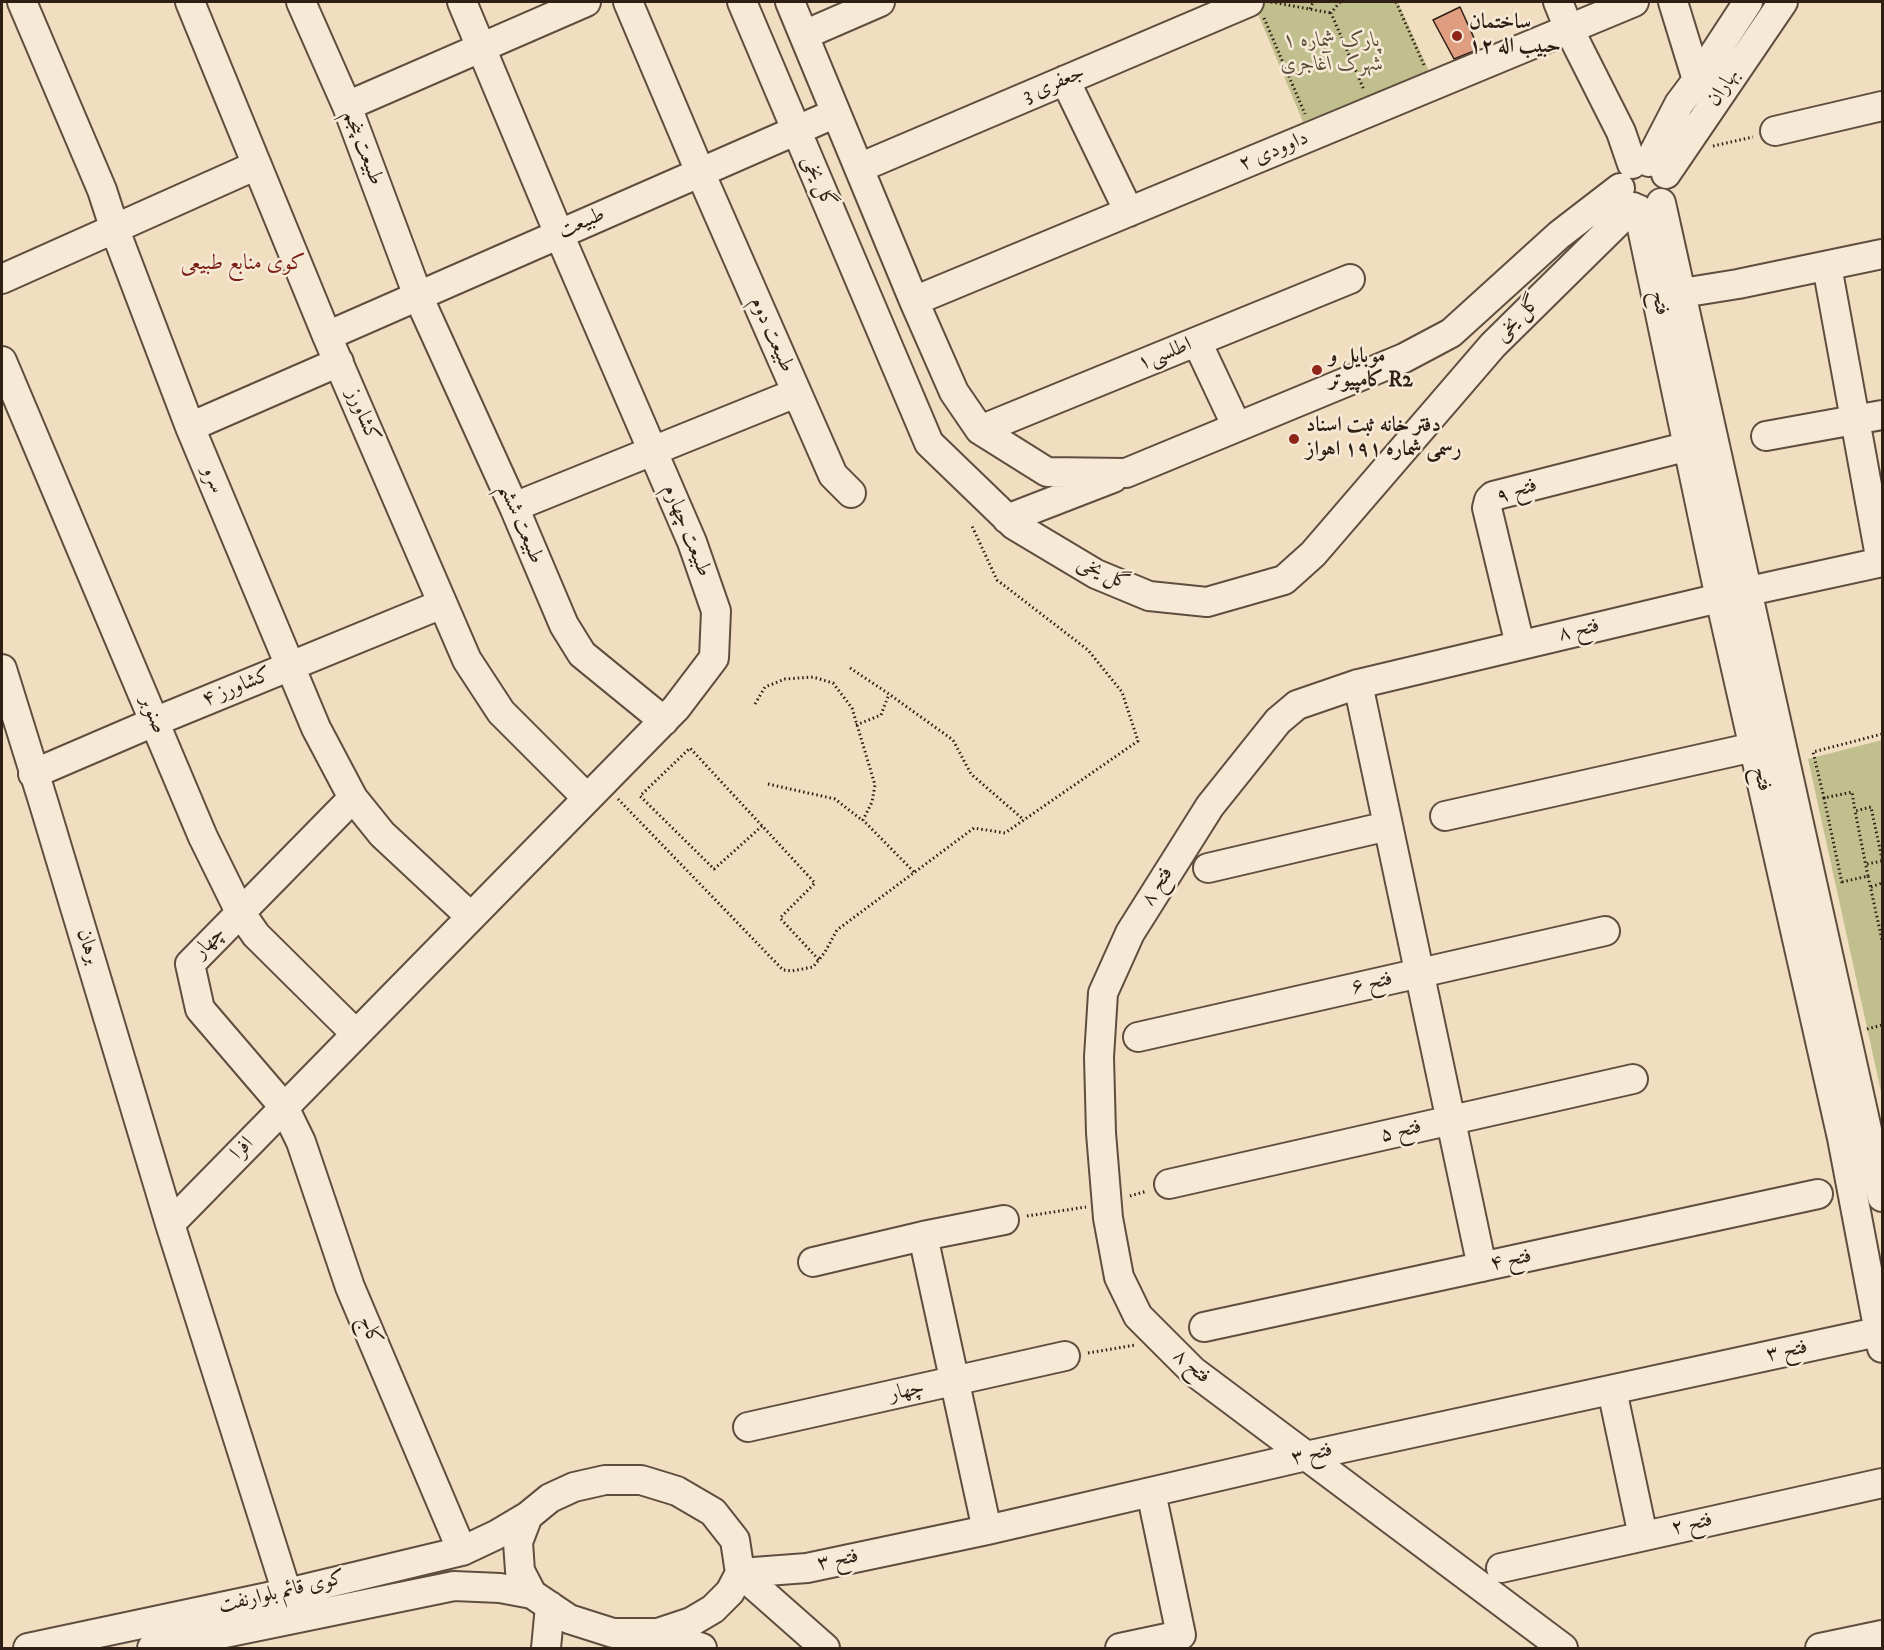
<!DOCTYPE html>
<meta charset="utf-8">
<style>
body{margin:0}
#map{position:relative;width:1884px;height:1650px;overflow:hidden;background:#f1dec1;font-family:"IM FELL DW Pica",serif}
canvas{display:block}
.frame{position:absolute;inset:0;border:3px solid #2e1e14;pointer-events:none}
</style>
<div id="map">
<canvas width="1884" height="1650"></canvas>
<div class="frame"></div>
</div>
<script>
const context = document.querySelector('canvas').getContext('2d');
context.lineJoin = 'round';
function fill(path, color) { context.fillStyle = color; context.fill(path, 'evenodd'); }
const toPath = rows => new Path2D(rows.map(r => 'M' + r).join(''));
function stroke(path, color, width, dash) { context.strokeStyle = color; context.lineWidth = width; context.lineCap = dash ? 'butt' : 'round'; context.setLineDash(dash || []); context.stroke(path); }
function write(font, color, halo, rows, align = 'center') {
  context.font = font + ' "IM FELL DW Pica",Amiri,serif'; context.lineWidth = 5; context.setLineDash([]); context.textBaseline = 'middle'; context.strokeStyle = halo; context.fillStyle = color; for (const [text, x, y, turn = 0] of rows) {
    context.save(); context.translate(x, y); context.rotate((+turn || 0) * Math.PI / 180); context.textAlign = isNaN(turn) ? turn : align; if (halo) context.strokeText(text, 0, 0); context.fillText(text, 0, 0); context.restore();
  }
}
const green = toPath([
 [1253,2,1398,2,1429,71,1303,122],
 [1882,740,1882,1096,1808,759]
]);
const building = toPath([
 [1460,7,1479,49,1454,59,1433,20,1460,7]
]);
const path = toPath([
 [1271,2,1331,13],
 [1340,2,1331,13,1364,90],
 [1396,2,1424,65],
 [1310,9,1313,2],
 [1264,18,1305,114],
 [1713,146,1753,137],
 [850,668,889,694,953,740,971,774,1024,820],
 [755,704,765,687,785,679,813,677,833,683,852,708,875,785,872,802,863,820,914,872],
 [856,725,881,715,889,694],
 [768,784,835,799,862,820],
 [1824,798,1813,752,1882,734],
 [618,799,783,970,792,971,813,967,825,952,837,930,974,828,1005,833,1138,741,1122,692,1088,650,997,580,971,524],
 [762,826,714,869,640,796,690,748,815,883,780,918,819,960],
 [1867,864,1882,861],
 [1868,876,1855,811,1871,807,1882,859],
 [1842,882,1868,876,1882,940],
 [1842,883,1824,798,1852,792,1855,811],
 [1871,887,1882,883],
 [1867,1029,1882,1025],
 [1130,1196,1147,1191],
 [1027,1216,1086,1207],
 [1088,1353,1135,1345]
]);
const minor = toPath([
 [22,2,102,190,115,230,190,427,316,728,353,798,382,834,471,917],
 [190,2,327,336,467,660,501,712,587,798],
 [301,2,347,106,418,296,514,507,564,625,582,654,664,721],
 [628,2,700,172,833,475,851,493],
 [742,2,929,443,1014,525,1096,574,1149,596,1207,602,1284,580,1313,554,1493,345,1633,207],
 [790,2,914,301,954,392,980,430,1047,472,1126,473,1404,358,1451,333,1559,235,1620,188],
 [1558,2,1569,29,1621,132,1632,164],
 [1673,2,1697,80],
 [804,35,880,2],
 [1065,80,1129,212],
 [347,106,586,2],
 [1775,131,1882,106],
 [1649,162,1679,104,1697,80,1748,2],
 [859,168,1249,2],
 [1666,174,1783,2],
 [1661,203,1882,1197],
 [1638,209,1718,589,1842,1138,1882,1348],
 [1827,266,1881,562],
 [2,279,257,165],
 [1682,293,1738,284,1882,254],
 [914,301,1634,2],
 [327,336,836,113],
 [1197,342,1237,427],
 [2,361,203,837,240,912,256,935,356,1034],
 [190,427,339,362],
 [980,430,1350,279],
 [1766,436,1882,415],
 [514,507,796,393],
 [1007,519,1113,478],
 [1520,645,1487,508,1489,500,1493,496,1689,446],
 [2,669,44,804,170,1224],
 [1358,684,1482,1267],
 [33,774,154,722,442,604],
 [353,798,190,964,200,1009,284,1107,301,1142,350,1287,462,1551],
 [1445,816,1754,747],
 [1208,868,1388,826],
 [1138,1037,1605,931],
 [1169,1184,1633,1079],
 [923,1236,1004,1220],
 [813,1262,923,1236,987,1530],
 [1204,1327,1818,1194],
 [1612,1390,1643,1536],
 [748,1427,1065,1356],
 [1501,1568,1882,1483],
 [740,1573,807,1568,987,1530,1306,1456,1882,1331],
 [740,1573,825,1648],
 [287,1593,170,1224,676,708,714,658,716,611,692,542,559,234,462,2],
 [658,1633,702,1648],
 [28,1648,287,1593,462,1551,496,1535,528,1516],
 [152,1648,454,1586,500,1588,532,1594,569,1619,613,1633,658,1633,691,1622,713,1609,730,1592,740,1573,735,1540,713,1512,677,1491,641,1480,605,1480,574,1487,550,1498,528,1516,518,1542,520,1571,532,1594],
 [546,1648,550,1606],
 [1120,1648,1181,1635,1151,1492],
 [1563,1648,1193,1371,1138,1316,1119,1277,1108,1218,1101,1133,1099,1057,1103,993,1130,933,1210,806,1278,721,1297,705,1358,684,1749,591,1882,562],
 [1820,1648,1882,1635]
]);
const markers = [
 [1457,36,6,"#8f2418"],
 [1317,370,6,"#8f2418"],
 [1294,439,6,"#8f2418"]
];
const poiNames = [
 ["ساختمان",1469,24],
 ["حبیب اله ۱۲",1469,48],
 ["موبایل و",1329,358],
 ["کامپیوتر R2",1329,382],
 ["دفتر خانه ثبت اسناد",1306,427],
 ["رسمی شماره ۱۹۱ اهواز",1306,451]
];
const parkNames = [
 ["پارک شماره ۱",1332,42],
 ["شهرک آغاجری",1332,66]
];
const streetNames = [
 ["3 جعفری",1054,85,-23],
 ["بهاران",1724,88,-56],
 ["طبیعت پنجم",362,148,69],
 ["داوودی ۲",1274,152,-23],
 ["گل یخی",818,182,67],
 ["طبیعت",582,224,-24],
 ["فتح",1659,303,78],
 ["گل یخی",1518,319,-45],
 ["طبیعت دوم",771,335,66],
 ["اطلسی۱",1165,355,-22],
 ["کشاورز",362,416,67],
 ["سرو",212,480,67],
 ["فتح ۹",1517,492,-19],
 ["طبیعت ششم",520,524,67],
 ["طبیعت چهارم",686,531,68],
 ["گل یخی",1103,574,26],
 ["فتح ۸",1579,631,-13],
 ["کشاورز ۴",237,688,-22],
 ["صنوبر",152,715,67],
 ["فتح",1761,779,77],
 ["فتح ۸",1158,887,-58],
 ["چهار",210,943,-46],
 ["برهان",87,947,73],
 ["فتح ۶",1372,984,-13],
 ["فتح ۵",1401,1132,-13],
 ["افرا",243,1149,-46],
 ["فتح ۴",1511,1261,-12],
 ["کاج",369,1331,67],
 ["فتح ۳",1787,1352,-12],
 ["فتح ۸",1191,1367,41],
 ["چهار",907,1392,-13],
 ["فتح ۳",1312,1455,-13],
 ["فتح ۲",1692,1525,-13],
 ["فتح ۳",838,1561,-12],
 ["کوی قائم بلوارنفت",282,1593,-13]
];
const neighbourhoodNames = [
 ["کوی منابع طبیعی",243,264]
];
fill(green, '#c1bf8e');
fill(building, '#df9e80');
stroke(building, '#2e1e14', 1.5);
stroke(minor, '#5f4e3f', 32);
stroke(path, '#2e1e14', 3, [1.5, 3]);
stroke(minor, '#f6ead7', 28);
for (const [x, y, r, color] of markers) { const dot = new Path2D(); dot.arc(x, y, r, 0, 2 * Math.PI); context.fillStyle = color; context.fill(dot); stroke(dot, '#f6ead7', 2); }
write('bold 21px', '#2e1e14', '#f6ead7', poiNames, 'left');
write('italic 21px', '#5a4e39', '#f6ead7', parkNames);
write('21px', '#2e1e14', '#f6ead7', streetNames);
write('22px', '#7a1f14', '#f6ead7', neighbourhoodNames);
</script>
